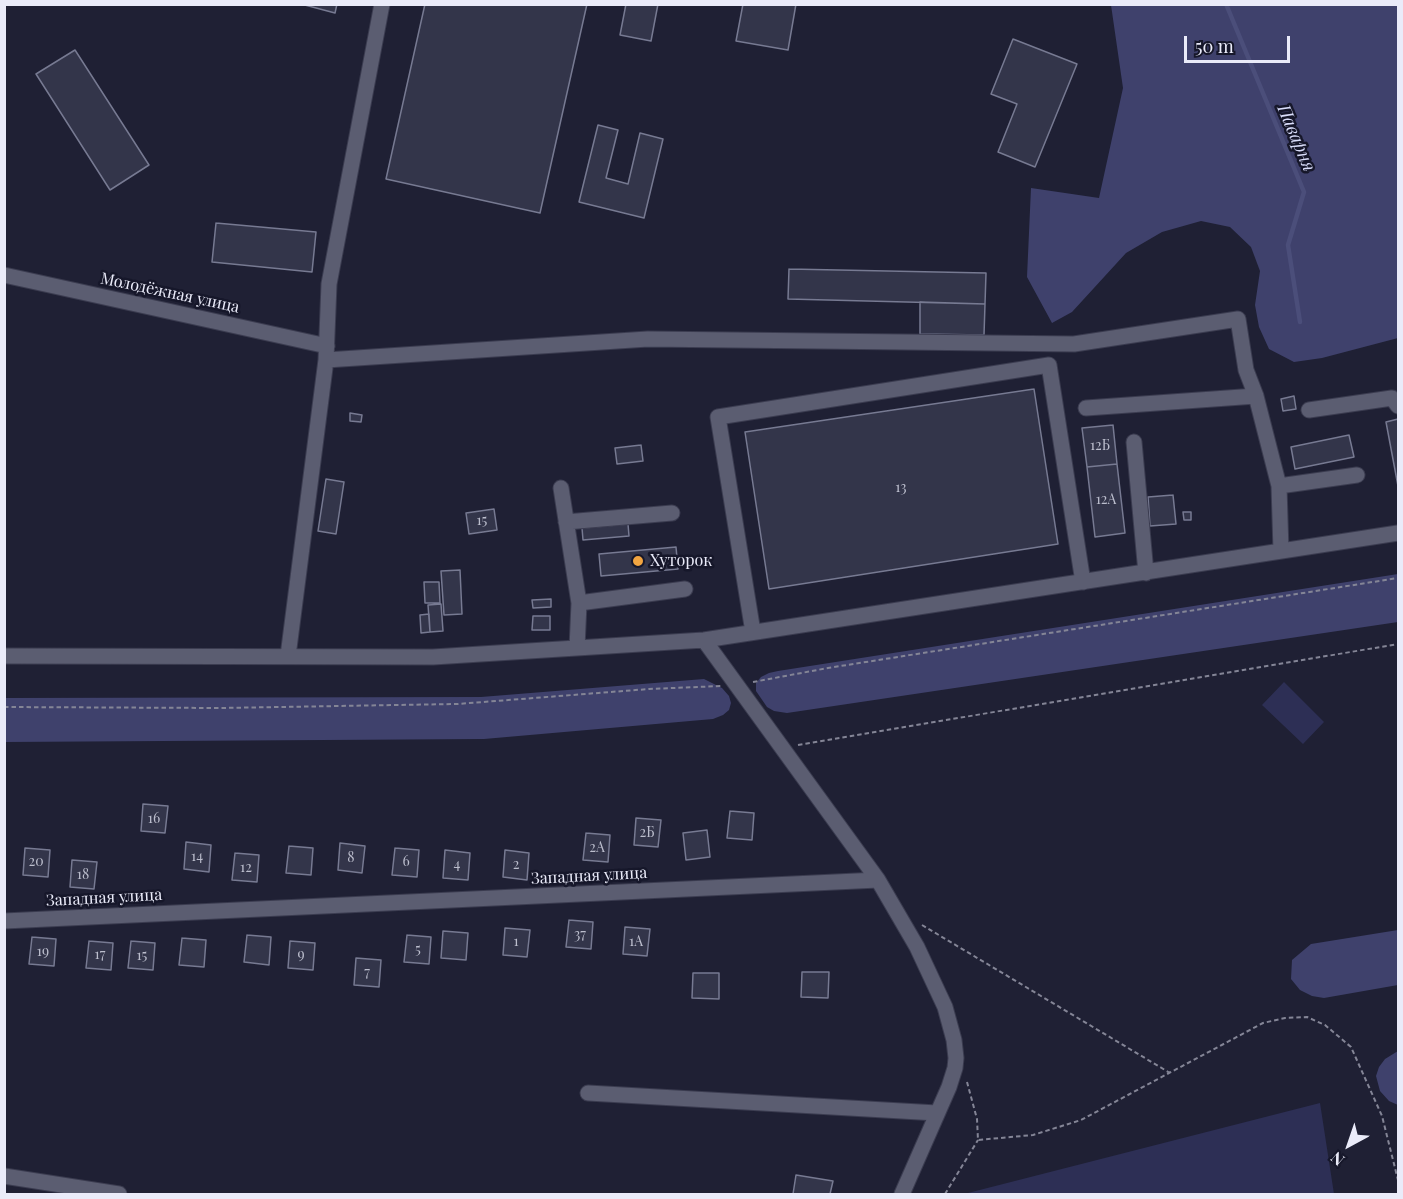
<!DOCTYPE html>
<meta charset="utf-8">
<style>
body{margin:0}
#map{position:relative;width:1403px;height:1199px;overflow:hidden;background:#1f2034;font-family:"Playfair Display",serif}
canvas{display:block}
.frame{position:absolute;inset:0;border:6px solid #eaebf9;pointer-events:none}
.north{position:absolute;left:1319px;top:1115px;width:60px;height:60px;-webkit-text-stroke:4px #16172a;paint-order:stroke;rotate:220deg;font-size:16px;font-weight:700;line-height:24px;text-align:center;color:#eaebf9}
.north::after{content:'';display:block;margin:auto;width:21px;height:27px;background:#eaebf9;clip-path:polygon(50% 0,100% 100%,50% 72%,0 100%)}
.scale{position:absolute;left:1184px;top:36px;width:106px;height:27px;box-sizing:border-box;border:3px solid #eaebf9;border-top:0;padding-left:8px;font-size:18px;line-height:21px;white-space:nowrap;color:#eaebf9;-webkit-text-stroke:4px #16172a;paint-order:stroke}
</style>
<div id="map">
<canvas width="1403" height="1199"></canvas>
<div class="frame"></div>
<div class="north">N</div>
<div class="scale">50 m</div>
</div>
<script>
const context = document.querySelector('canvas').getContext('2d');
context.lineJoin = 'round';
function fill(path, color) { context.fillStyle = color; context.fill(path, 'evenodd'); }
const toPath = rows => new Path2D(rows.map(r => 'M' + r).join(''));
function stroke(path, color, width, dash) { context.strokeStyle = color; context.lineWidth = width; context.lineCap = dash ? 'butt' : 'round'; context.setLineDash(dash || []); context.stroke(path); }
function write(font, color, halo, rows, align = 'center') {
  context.font = font + ' "Playfair Display",serif'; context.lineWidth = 5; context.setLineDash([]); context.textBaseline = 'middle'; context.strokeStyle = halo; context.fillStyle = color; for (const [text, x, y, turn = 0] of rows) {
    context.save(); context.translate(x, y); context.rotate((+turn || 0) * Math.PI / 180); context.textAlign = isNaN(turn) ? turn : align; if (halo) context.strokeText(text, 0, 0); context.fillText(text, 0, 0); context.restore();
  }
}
const green = toPath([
 [1284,682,1324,722,1303,744,1262,705],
 [1320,1103,1334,1194,964,1194]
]);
const forest = toPath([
 [1111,5,1398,5,1398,338,1322,358,1294,362,1269,349,1259,327,1255,305,1260,271,1251,247,1230,227,1201,221,1162,232,1126,253,1072,312,1052,323,1027,277,1031,188,1099,198,1123,88],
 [1398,574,1398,622,787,713,774,711,767,707,756,691,756,683,761,677,769,673,778,671],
 [704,679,722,688,729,696,731,703,729,710,723,715,713,719,484,739,5,742,5,698,481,697],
 [1398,930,1398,985,1324,998,1312,996,1300,990,1291,979,1292,960,1311,944],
 [1398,1051,1398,1105,1389,1101,1380,1091,1376,1076,1379,1067,1385,1059]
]);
const stream = toPath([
 [1226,4,1304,192,1288,245,1300,322]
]);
const building = toPath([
 [301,4,337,4,335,13,301,4],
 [425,4,587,4,540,213,386,179,425,4],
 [626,4,658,4,651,41,620,35,626,4],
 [743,4,796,4,788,50,736,41,743,4],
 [1013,39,1077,64,1035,167,998,152,1017,104,991,94,1013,39],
 [75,50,149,165,110,190,36,74,75,50],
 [598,125,618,130,606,178,628,184,640,133,663,139,644,218,579,202,598,125],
 [216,223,316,232,312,272,212,262,216,223],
 [789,269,986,273,985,304,788,299,789,269],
 [920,302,985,304,984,335,920,334,920,302],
 [1034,389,1058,544,769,589,745,432,1034,389],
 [1294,396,1296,409,1283,411,1281,399,1294,396],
 [350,413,362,415,361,422,350,421,350,413],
 [1398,419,1398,486,1386,422,1398,419],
 [1113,425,1117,464,1087,467,1082,428,1113,425],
 [1349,435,1354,457,1295,469,1291,447,1349,435],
 [641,445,643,461,617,464,615,448,641,445],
 [1117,464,1125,533,1095,537,1087,467,1117,464],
 [326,479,344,482,336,534,318,531,326,479],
 [1173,495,1176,524,1150,526,1148,497,1173,495],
 [494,509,497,530,469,534,466,513,494,509],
 [1183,512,1191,512,1191,520,1184,520,1183,512],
 [628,524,629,536,583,540,582,528,628,524],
 [676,547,678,569,601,576,599,554,676,547],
 [460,570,462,614,444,615,441,571,460,570],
 [424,582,439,582,440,603,425,603,424,582],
 [551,599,551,607,533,608,532,600,551,599],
 [441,604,443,631,430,632,428,605,441,604],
 [429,614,430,632,421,633,420,615,429,614],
 [533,616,550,616,550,630,532,630,533,616],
 [143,804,168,806,165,833,141,831,143,804],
 [730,811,754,813,752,840,727,838,730,811],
 [636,818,661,820,658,847,634,845,636,818],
 [707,830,710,857,686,860,683,833,707,830],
 [586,833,610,835,608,862,583,860,586,833],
 [186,842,211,845,209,872,184,869,186,842],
 [340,843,365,846,362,873,338,870,340,843],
 [289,846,313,848,311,875,286,873,289,846],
 [25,848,50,850,48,877,23,875,25,848],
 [395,848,419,850,417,877,392,875,395,848],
 [445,850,470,853,468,880,443,878,445,850],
 [505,850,529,853,527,880,503,877,505,850],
 [235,853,259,855,257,882,232,880,235,853],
 [72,860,97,862,94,889,70,887,72,860],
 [569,920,593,922,591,949,566,947,569,920],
 [625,927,650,929,647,956,623,954,625,927],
 [505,928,530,930,527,957,503,955,505,928],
 [443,931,468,933,466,960,441,958,443,931],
 [247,935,271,937,269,965,244,962,247,935],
 [407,935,431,937,429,964,404,962,407,935],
 [32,937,56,939,54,966,29,964,32,937],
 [182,938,206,940,204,967,179,965,182,938],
 [89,941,113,943,111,970,86,968,89,941],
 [131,941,155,943,153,970,128,968,131,941],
 [290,941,315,943,313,970,288,968,290,941],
 [356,958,381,960,379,987,354,985,356,958],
 [802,972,829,972,828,998,801,997,802,972],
 [693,973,719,973,719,999,692,998,693,973],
 [796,1175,833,1181,830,1194,793,1194,796,1175]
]);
const path = toPath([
 [753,682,828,668,1398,578],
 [4,707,220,708,457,704,649,689,721,686],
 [798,745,1398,644],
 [922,925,1170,1073],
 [967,1082,977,1119,978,1140,1033,1135,1081,1120,1263,1023,1285,1018,1307,1017,1325,1025,1351,1047,1382,1116,1398,1180],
 [945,1194,978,1140]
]);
const minor = toPath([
 [4,275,327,346],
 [326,360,648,339,1074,344,1238,319,1246,370,1256,396,1279,486,1281,551],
 [1086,408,1256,396],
 [1309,410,1392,398,1398,406],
 [1134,442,1146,573],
 [1279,486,1357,475],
 [561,488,579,603],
 [566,522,672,513],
 [753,632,718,417,1049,365,1083,582],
 [577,648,579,603,685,589],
 [4,656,433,657,704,640,1398,533],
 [288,656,326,360,329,284,382,4],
 [878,880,917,947,945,1007,954,1040,956,1058,955,1068,949,1087,902,1194],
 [4,921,878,880,704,640],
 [588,1093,937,1113],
 [4,1176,119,1194]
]);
const markers = [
 [638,561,6,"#f2a541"]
];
const numberNames = [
 ["12Б",1100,446],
 ["13",901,488],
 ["12А",1106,500],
 ["15",482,521],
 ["16",154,819],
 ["2Б",647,833],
 ["2А",597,848],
 ["14",197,857],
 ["8",351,858],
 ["20",36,862],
 ["6",406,862],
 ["4",457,865],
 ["2",516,865],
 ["12",246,868],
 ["18",83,875],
 ["37",580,935],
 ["1",516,942],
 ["1А",636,942],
 ["5",418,950],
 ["19",43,952],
 ["17",100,955],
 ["9",301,955],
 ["15",142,956],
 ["7",367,973]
];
const streetNames = [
 ["Молодёжная улица",170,293,12],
 ["Западная улица",589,876,-3],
 ["Западная улица",104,898,-3]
];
const poiNames = [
 ["Хуторок",650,561]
];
const waterNames = [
 ["Паварня",1296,138,67]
];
fill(green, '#2d2f55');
fill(forest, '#3f416c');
stroke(stream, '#4b4e7a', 4.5);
fill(building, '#33354a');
stroke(building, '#777a92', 1.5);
stroke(minor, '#3b3c50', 17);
stroke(path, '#848596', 2, [4.5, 3]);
stroke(minor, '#5b5d71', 15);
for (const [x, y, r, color] of markers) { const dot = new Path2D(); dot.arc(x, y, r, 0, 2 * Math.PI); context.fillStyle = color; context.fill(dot); stroke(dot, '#16172a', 2); }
write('14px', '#bcbecd', null, numberNames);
write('16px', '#eaebf9', '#16172a', streetNames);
write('16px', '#eaebf9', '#16172a', poiNames, 'left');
write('italic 18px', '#d9ddfa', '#16172a', waterNames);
</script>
